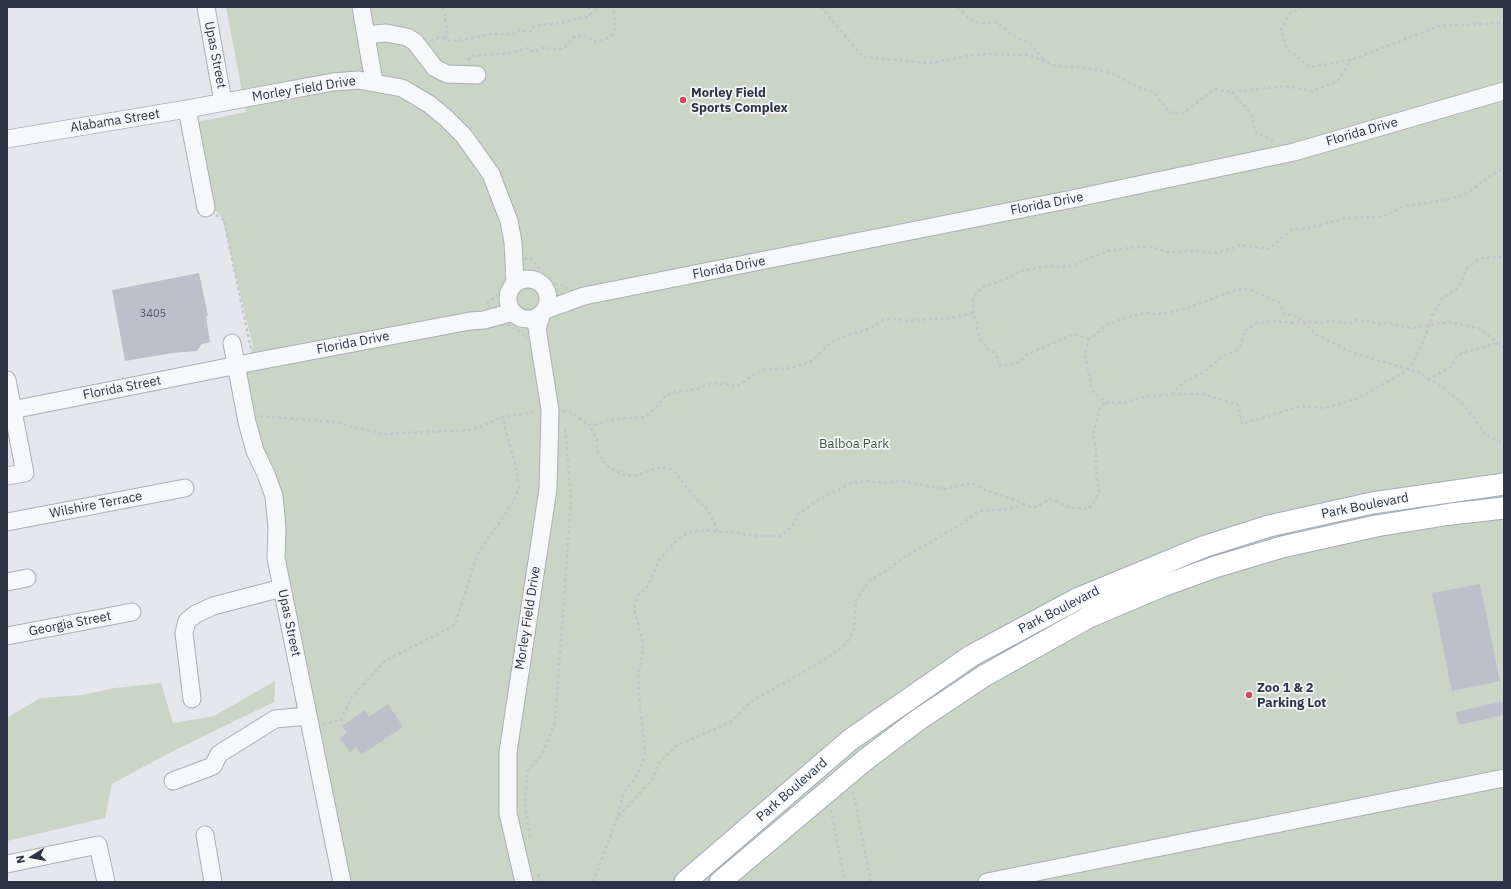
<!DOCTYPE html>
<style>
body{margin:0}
#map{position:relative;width:1511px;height:889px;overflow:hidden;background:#e4e7ec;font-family:"IBM Plex Sans",sans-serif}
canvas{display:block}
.frame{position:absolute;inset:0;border:8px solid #2b3445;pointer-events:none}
.north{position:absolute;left:12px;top:837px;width:40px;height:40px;-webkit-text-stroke:3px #f4f6f9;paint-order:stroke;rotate:259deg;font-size:11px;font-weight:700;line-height:16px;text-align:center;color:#2b3445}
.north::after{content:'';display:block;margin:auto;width:14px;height:18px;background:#2b3445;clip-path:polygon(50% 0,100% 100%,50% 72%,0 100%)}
</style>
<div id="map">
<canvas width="1511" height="889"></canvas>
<div class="frame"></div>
<div class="north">N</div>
</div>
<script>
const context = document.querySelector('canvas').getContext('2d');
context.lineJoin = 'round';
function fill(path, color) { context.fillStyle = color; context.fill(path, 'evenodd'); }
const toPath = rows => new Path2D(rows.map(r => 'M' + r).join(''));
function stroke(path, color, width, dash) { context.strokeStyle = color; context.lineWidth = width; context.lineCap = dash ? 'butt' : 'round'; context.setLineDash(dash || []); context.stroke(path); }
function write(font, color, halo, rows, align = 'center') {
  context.font = font + ' "IBM Plex Sans",sans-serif'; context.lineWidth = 3.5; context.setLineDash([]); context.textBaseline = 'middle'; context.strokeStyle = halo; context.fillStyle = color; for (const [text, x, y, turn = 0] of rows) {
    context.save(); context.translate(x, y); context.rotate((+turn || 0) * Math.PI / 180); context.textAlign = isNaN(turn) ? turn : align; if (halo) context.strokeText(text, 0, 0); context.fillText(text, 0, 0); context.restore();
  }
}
const green = toPath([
 [226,7,1504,7,1504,882,346,882,243,376,253,347,222,217,211,206,197,122,246,112],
 [275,681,274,702,171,752,112,784,105,818,7,841,7,718,40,698,82,695,115,688,161,683,173,723,214,716]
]);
const building = toPath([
 [199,273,208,316,206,316,210,342,202,344,197,351,173,353,125,361,112,290],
 [1480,584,1500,681,1452,691,1432,593],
 [1504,701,1504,715,1459,725,1456,712],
 [388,704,403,727,361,755,356,747,350,752,340,738,347,733,342,726,365,710,369,717]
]);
const path = toPath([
 [443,7,448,36,443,38],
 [589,7,590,16],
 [821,7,863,57,930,63,967,56,988,54,1028,55,1056,66,1088,68,1112,73,1137,87,1154,92,1169,112,1183,114,1214,89,1231,92,1284,86,1312,91,1338,81,1351,60],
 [958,7,968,18,977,22,987,24,996,22,1017,38,1029,43,1046,62],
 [1302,7,1288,15,1281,30,1287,49,1310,67,1351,60,1439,26,1504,23],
 [431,41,436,38,443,38,445,40,456,41,491,34,514,34,519,30,530,32,534,26,561,23,587,17,599,7],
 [468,60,472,56,509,53,528,48,534,52,542,48,563,49,575,36,584,35,596,42,610,37,616,28,613,7],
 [1231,92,1251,113,1255,132,1273,141],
 [216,215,224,220,251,349],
 [530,258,550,282,566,286,569,310,552,315,546,325,545,334,526,338,516,329,508,325,498,325,487,303,499,294,505,285,508,262,530,258],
 [1089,339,1074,334,1028,354,1016,364,998,366,998,358,995,353,988,349,980,339,976,327,977,322,973,315,973,297,983,287,1013,276,1019,271,1049,266,1062,267,1070,266,1108,251,1137,247,1153,247,1167,252,1194,251,1216,253,1242,245,1269,249,1291,230,1312,227,1346,218,1382,217,1405,206,1445,200,1466,194,1490,176,1501,170,1504,170],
 [1504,348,1481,329,1450,322,1411,328,1387,323,1376,324,1372,321,1366,321,1355,320,1349,324,1334,321,1320,323,1302,321,1293,323,1279,321,1256,323,1244,332,1241,346,1237,350,1224,356,1201,374,1187,380,1171,394,1143,397,1124,403,1106,402,1093,392,1085,355,1089,339,1108,324,1131,316,1144,313,1162,314,1184,309,1236,290,1248,289,1280,303,1284,314,1296,316,1302,321,1317,335,1353,353,1418,372,1443,388,1461,402,1475,419,1484,433,1504,445],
 [1428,380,1452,366,1457,355,1497,343],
 [1172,394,1203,394,1238,405,1242,424,1301,406,1324,408,1359,398,1409,369,1423,343,1432,316,1443,298,1458,288,1468,267,1481,258,1504,257],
 [563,411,569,411,589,425],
 [260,416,335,422,382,434,472,430,502,417,536,412],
 [718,531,708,510,696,499,673,470,668,468,657,468,638,475,627,476,608,467,599,455,596,445,597,440,589,425,599,424,607,420,645,417,656,407,665,396,674,392,697,389,711,383,737,386,761,370,789,368,805,364,813,360,830,343,839,338,871,328,883,320,893,319,912,321,931,319,946,319,974,313],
 [323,724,341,720,351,698,385,661,455,625,477,555,514,501,519,488,516,467,502,417],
 [853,791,871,882],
 [831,810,845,882],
 [619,816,652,780,658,764,676,746,731,722,750,702,821,662,846,644,854,630,856,600,869,581,889,569,901,559,960,525,979,511,1010,509,1024,504],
 [530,837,525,806,527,772,542,754,555,723,571,499,565,427],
 [538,874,542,882],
 [593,882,618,816,623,794,636,778,644,758,645,744,640,709,638,672,642,658,643,644,634,609,638,595,648,586,659,560,678,539,690,532,704,530,738,533,752,536,781,536,792,527,798,514,821,498,852,483,866,481,886,483,902,481,944,489,972,483,985,490,1018,501,1031,507,1037,507,1049,499,1055,501,1068,507,1088,509,1093,504,1099,491,1096,470,1096,449,1093,435,1100,408,1106,402]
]);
const minor = toPath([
 [206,7,223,102],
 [361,7,374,82],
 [366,35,386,33,407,37,415,42,435,68,447,74,477,75],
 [187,109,206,208],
 [7,139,187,109,333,82,358,80,402,88,429,104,446,118,464,136,491,174,509,221,513,242,515,282],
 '508 299a20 20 0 1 1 40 0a20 20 0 1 1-40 0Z',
 [545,310,584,296,1072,199,1294,152,1504,91],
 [232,343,247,422,255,451,266,474,274,496,277,528,276,558,342,882],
 [7,380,25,473,7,476],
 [7,411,253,362,470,321,484,320,513,312],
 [7,522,185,488],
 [7,582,27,578],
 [7,636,132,612],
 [192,699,184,633,187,621,196,614,213,606,282,588],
 [173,781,213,766,219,754,275,719,308,716],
 [205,835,213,882],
 [7,864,98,845,106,882],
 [524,882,508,813,508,752,548,489,550,410,537,328,542,313],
 [987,882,1504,778]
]);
const major = toPath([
 [685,882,850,740,971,656,1077,599,1203,547,1269,526,1372,503,1504,484],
 [720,882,865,760,918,720,984,676,1089,617,1160,587,1215,567,1282,547,1376,526,1451,514,1504,508]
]);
const markers = [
 [683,100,4,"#d1495b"],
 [1249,695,4,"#d1495b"]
];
const numberNames = [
 ["3405",153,314]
];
const streetNames = [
 ["Upas Street",215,55,79],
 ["Morley Field Drive",304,89,-9],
 ["Alabama Street",115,121,-9],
 ["Florida Drive",1362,132,-16],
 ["Florida Drive",1047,204,-11],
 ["Florida Drive",729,268,-11],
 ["Florida Drive",353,343,-11],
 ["Florida Street",122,388,-11],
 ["Wilshire Terrace",96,505,-11],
 ["Park Boulevard",1365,506,-11],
 ["Park Boulevard",1059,610,-27],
 ["Morley Field Drive",528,618,-81],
 ["Upas Street",289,623,78],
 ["Georgia Street",70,624,-11],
 ["Park Boulevard",792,790,-41]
];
const poiNames = [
 ["Morley Field",691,93],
 ["Sports Complex",691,108],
 ["Zoo 1 & 2",1257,688],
 ["Parking Lot",1257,703]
];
const parkNames = [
 ["Balboa Park",854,444]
];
fill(green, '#c9d6c5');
fill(building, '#bbc0ca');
stroke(minor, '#a9aeb7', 19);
stroke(major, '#a3abb8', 23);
stroke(path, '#c2c5cb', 2.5, [3, 3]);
stroke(minor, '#f7f8fa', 17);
stroke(major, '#fff', 21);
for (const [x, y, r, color] of markers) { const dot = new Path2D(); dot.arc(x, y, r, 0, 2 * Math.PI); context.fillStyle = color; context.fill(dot); stroke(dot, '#f4f6f9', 1.5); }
write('11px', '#4f5766', null, numberNames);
write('13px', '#2b3445', '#f4f6f9', streetNames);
write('bold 13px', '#2b3445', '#f4f6f9', poiNames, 'left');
write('13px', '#3f6138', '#f4f6f9', parkNames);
</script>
